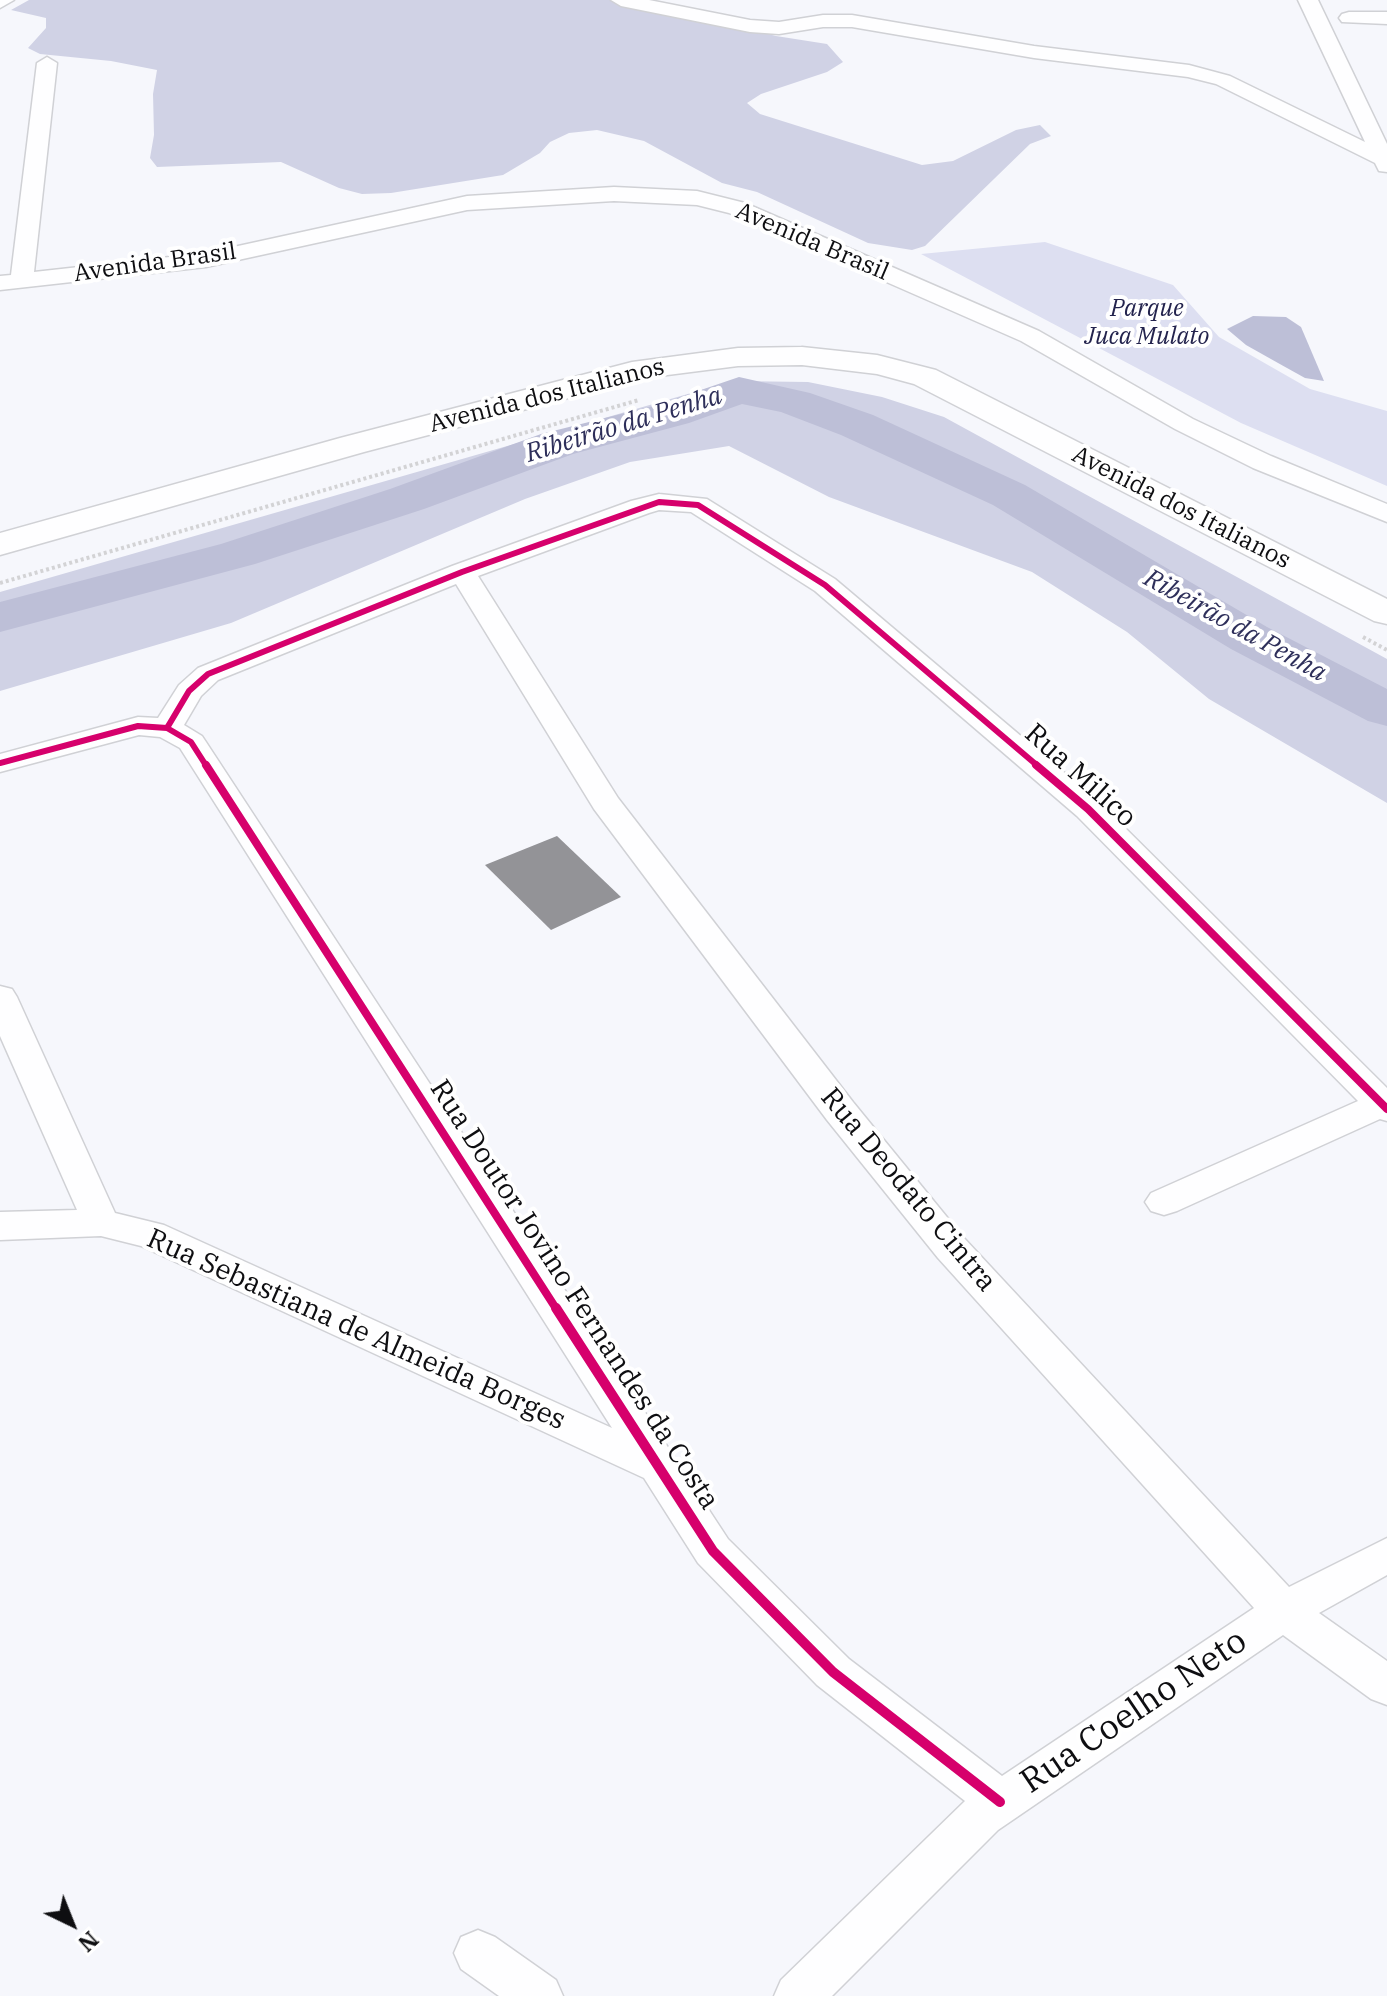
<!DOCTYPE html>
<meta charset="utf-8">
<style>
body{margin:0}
#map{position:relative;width:1387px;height:1996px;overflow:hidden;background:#f6f7fc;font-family:"IBM Plex Serif",serif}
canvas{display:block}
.north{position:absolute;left:32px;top:1884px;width:80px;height:80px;-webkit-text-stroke:6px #fff;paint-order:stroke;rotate:137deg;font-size:22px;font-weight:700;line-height:32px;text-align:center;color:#0e0e11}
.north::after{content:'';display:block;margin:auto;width:28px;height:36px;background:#0e0e11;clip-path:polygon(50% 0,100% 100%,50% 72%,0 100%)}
</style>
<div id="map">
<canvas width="1387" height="1996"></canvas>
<div class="north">N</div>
</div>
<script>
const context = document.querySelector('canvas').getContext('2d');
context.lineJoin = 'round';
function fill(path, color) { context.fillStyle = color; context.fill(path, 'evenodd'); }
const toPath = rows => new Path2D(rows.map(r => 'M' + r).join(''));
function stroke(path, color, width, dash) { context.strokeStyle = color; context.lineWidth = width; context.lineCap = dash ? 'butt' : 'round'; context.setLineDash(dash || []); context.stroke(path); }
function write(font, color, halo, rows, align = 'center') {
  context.font = font + ' "IBM Plex Serif",serif'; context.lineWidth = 8; context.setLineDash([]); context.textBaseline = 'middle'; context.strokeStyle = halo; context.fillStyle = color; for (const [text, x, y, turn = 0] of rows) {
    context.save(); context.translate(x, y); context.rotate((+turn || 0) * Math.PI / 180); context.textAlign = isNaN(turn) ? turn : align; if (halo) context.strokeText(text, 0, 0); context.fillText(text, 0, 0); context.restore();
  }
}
const green = toPath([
 [1045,242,1173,285,1219,337,1310,389,1387,411,1387,486,1241,423,921,254]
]);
const forest = toPath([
 [29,0,638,0,776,36,827,44,843,62,827,72,761,94,747,103,760,114,922,165,953,161,1016,130,1040,125,1051,136,1030,144,925,246,912,250,868,243,757,192,722,183,644,141,597,130,569,133,550,142,540,153,503,175,391,193,362,194,339,188,281,162,157,167,150,158,154,135,153,94,157,70,111,61,40,54,28,48,46,28,46,18,11,10],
 [733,381,808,382,882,397,944,417,1387,659,1387,803,1209,699,1127,632,1032,572,829,497,729,446,630,462,525,499,231,623,0,691,0,592]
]);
const water = toPath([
 [1253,316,1286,317,1301,327,1324,381,1305,378,1278,363,1246,345,1227,329]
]);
const river = toPath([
 [739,377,810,393,873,415,1025,485,1267,627,1387,689,1387,726,1368,721,1231,649,993,505,841,435,781,412,742,404,689,423,573,454,424,509,255,564,0,632,0,602,221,544,390,489,541,434,657,405,739,377]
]);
const building = toPath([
 [557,836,621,897,551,930,485,865]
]);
const path = toPath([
 [0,583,639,400],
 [1363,637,1387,650]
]);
const minor = toPath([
 [0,0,14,0,0,8,0,0],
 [611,0,649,0,750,20,779,22,823,15,852,15,1034,46,1189,65,1230,76,1365,142,1298,0,1318,0,1387,144,1387,172,1379,171,1375,163,1216,84,1188,77,1034,58,852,27,823,27,779,34,750,32,621,6,611,0],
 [1349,12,1387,12,1387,24,1342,22,1339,18,1342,14,1349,12],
 [47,57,57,63,34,272,206,253,467,196,614,187,697,191,745,203,1039,331,1193,419,1271,456,1387,504,1387,522,1253,468,1175,429,1021,341,729,213,697,205,614,201,467,210,206,267,0,290,0,276,11,275,37,63,47,57],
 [659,494,707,499,835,579,1099,802,1387,1088,1387,1121,1380,1119,1177,1211,1164,1215,1151,1211,1145,1202,1151,1193,1358,1101,1077,816,815,591,691,512,659,510,649,513,478,576,618,798,853,1102,964,1238,1289,1587,1387,1538,1387,1575,1319,1613,1387,1661,1387,1705,1371,1699,1283,1635,998,1830,832,1996,774,1996,781,1980,965,1801,817,1685,698,1563,644,1478,141,1246,101,1236,0,1240,0,1212,77,1210,0,1036,0,986,12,989,17,997,115,1213,164,1225,612,1428,180,748,160,737,139,735,0,772,0,754,138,717,158,718,179,685,198,668,452,566,631,501,659,494],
 [456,584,594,809,827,1120,938,1258,1254,1608,1002,1776,849,1659,728,1539,206,742,202,736,184,725,201,696,218,680,456,584],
 [478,1930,495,1937,556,1980,563,1996,499,1996,461,1969,454,1953,461,1937,478,1930]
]);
const secondary = toPath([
 [802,347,877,355,936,370,1387,599,1387,624,1374,621,914,384,877,374,802,365,738,366,644,378,364,452,0,555,0,533,340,438,632,362,738,348,802,347]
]);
const cyclewayFar2 = toPath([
 [167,728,189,691,208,674,462,572,659,502,698,505,825,585,1039,767],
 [0,763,138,726,167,728,191,742,207,767]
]);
const cyclewayFar1 = toPath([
 [206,765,557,1310],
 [1036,765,1088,809,1387,1109]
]);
const cycleway = toPath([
 [556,1308,713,1551,833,1672,1000,1802]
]);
const farStreetnames = [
 ["Avenida Brasil",812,242,23],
 ["Avenida Brasil",155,263,-8],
 ["Avenida dos Italianos",547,396,-14],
 ["Avenida dos Italianos",1181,508,27]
];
const farParknames = [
 ["Parque",1147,309],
 ["Juca Mulato",1147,337]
];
const farWaternames = [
 ["Ribeirão da Penha",624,425,-17],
 ["Ribeirão da Penha",1235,626,29]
];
const streetNames = [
 ["Rua Milico",1080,776,42],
 ["Rua Deodato Cintra",908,1190,50],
 ["Rua Doutor Jovino Fernandes da Costa",574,1295,57],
 ["Rua Sebastiana de Almeida Borges",356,1330,24]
];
const nearStreetnames = [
 ["Rua Coelho Neto",1134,1712,-34]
];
fill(green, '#dddff1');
fill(forest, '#d0d2e5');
fill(water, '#bdbfd7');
fill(river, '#bdbfd7');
fill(building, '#939397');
stroke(minor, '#d0d1d5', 3);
stroke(secondary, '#d0d1d5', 3);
stroke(path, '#d3d3d5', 4, [3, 3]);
fill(minor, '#fefeff');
fill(secondary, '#fefeff');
stroke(cyclewayFar2, '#d6006c', 6);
stroke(cyclewayFar1, '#d6006c', 8);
stroke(cycleway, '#d6006c', 10);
write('24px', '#0e0e11', '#fff', farStreetnames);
write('italic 24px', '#23234d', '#fff', farParknames);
write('italic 26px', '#2e2f5a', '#fff', farWaternames);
write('28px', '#0e0e11', '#fff', streetNames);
write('34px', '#0e0e11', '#fff', nearStreetnames);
</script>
